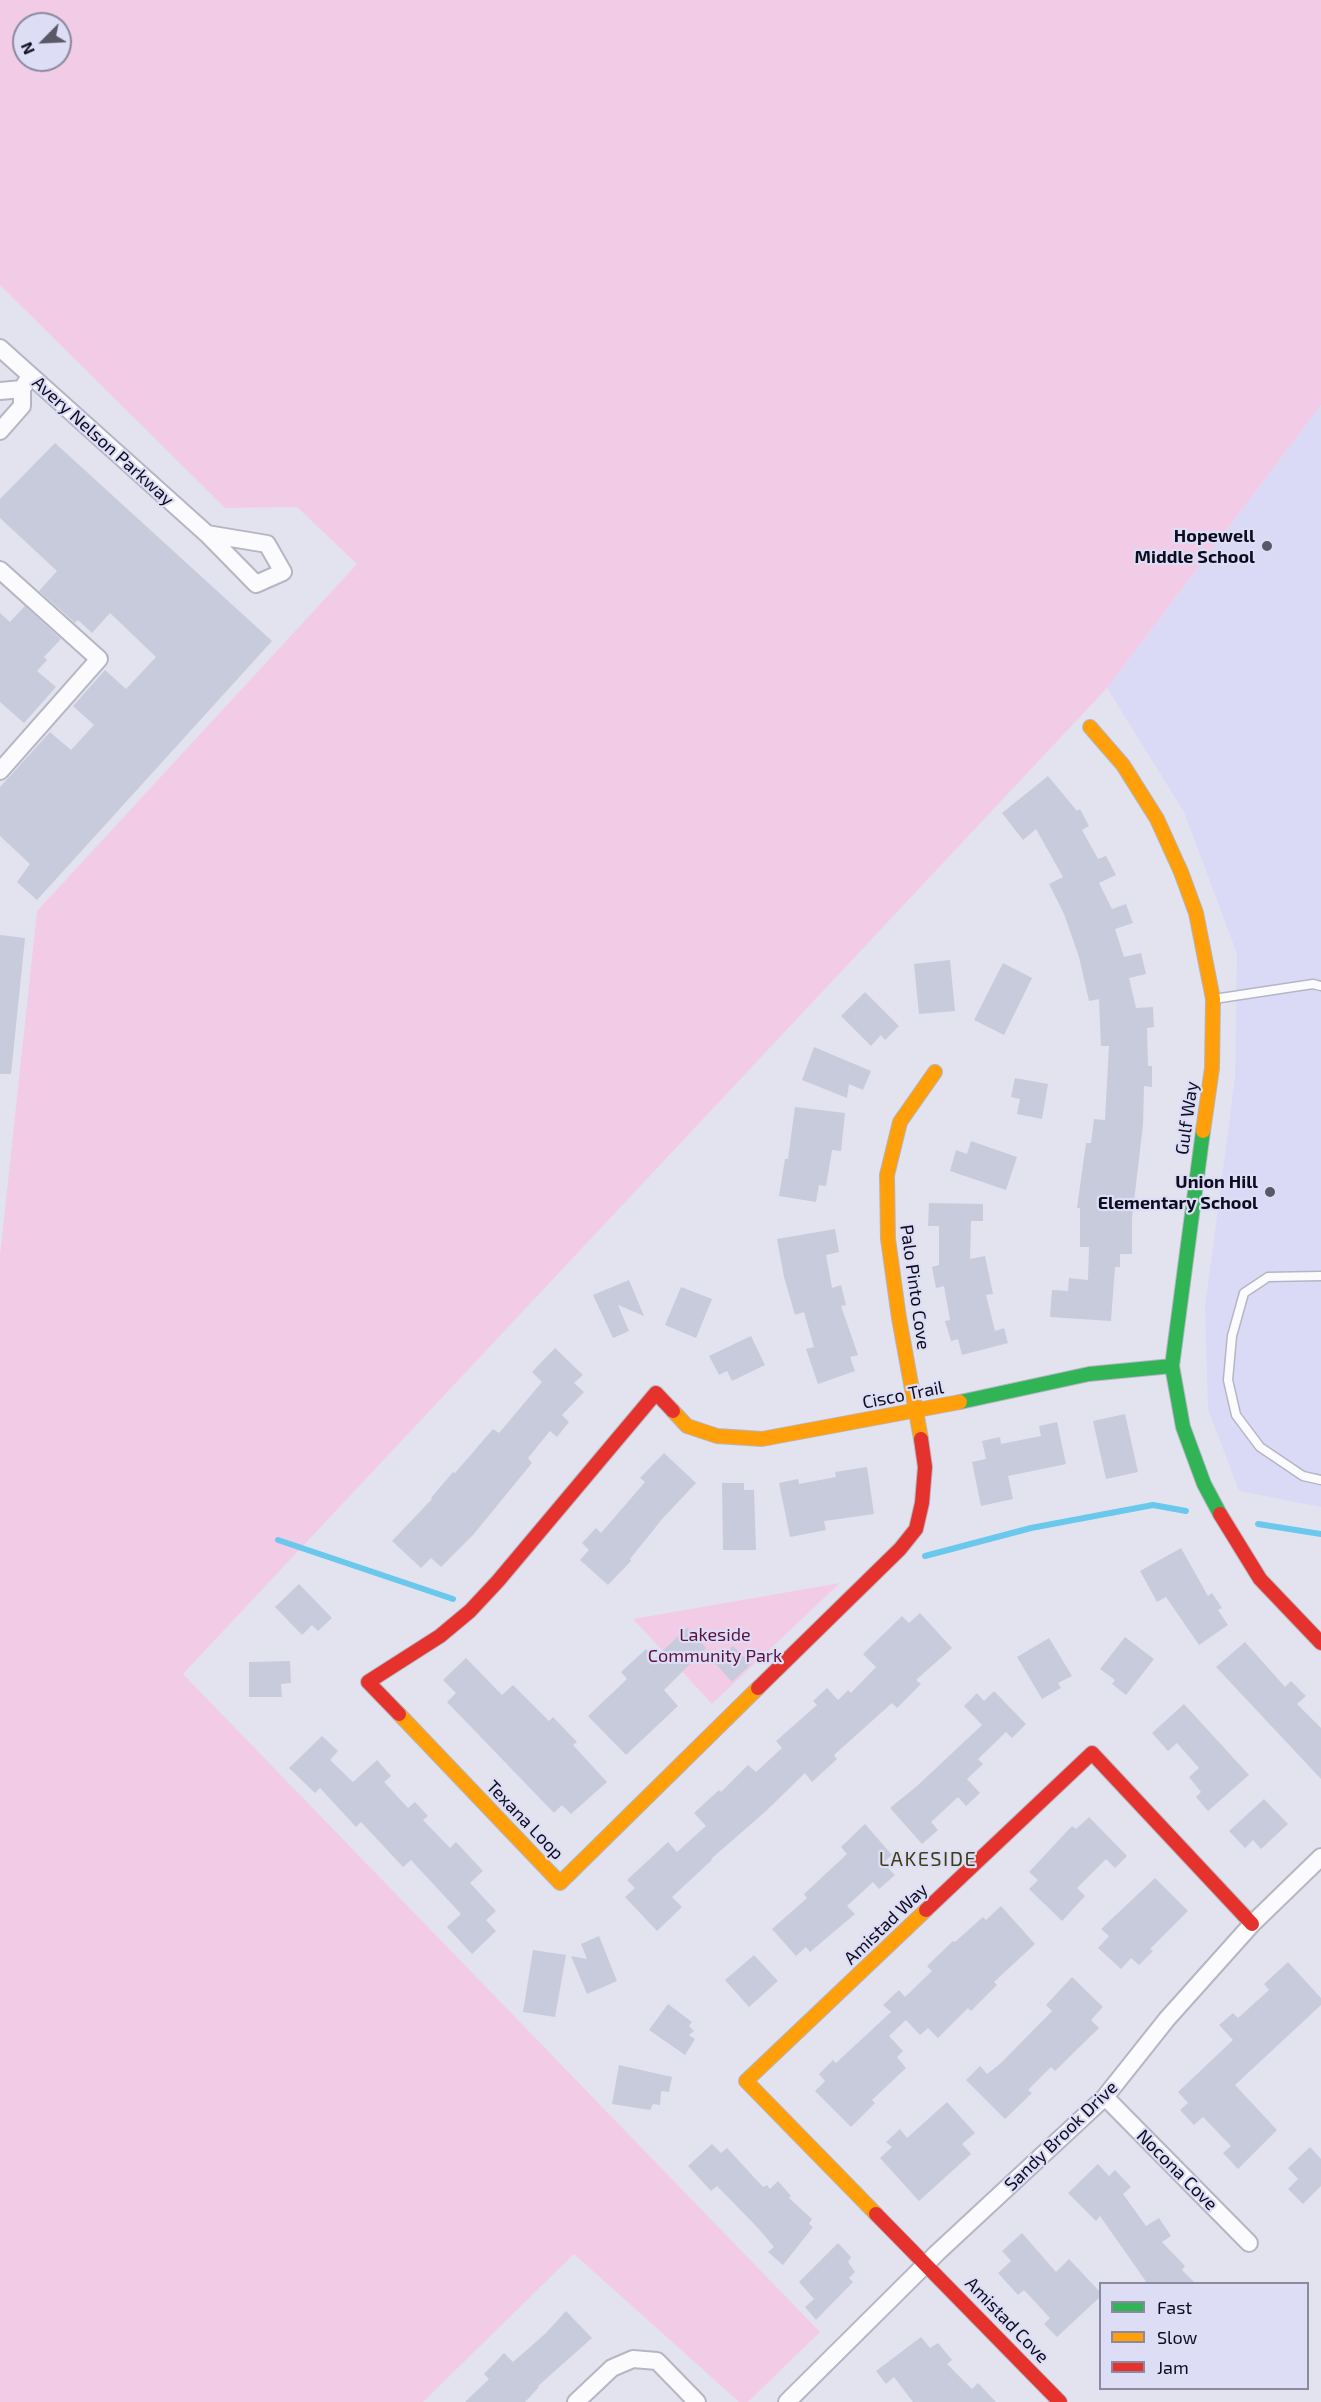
<!DOCTYPE html>
<style>
body{margin:0}
#map{position:relative;width:1321px;height:2402px;overflow:hidden;background:#e3e3ef;font-family:"Exo 2",sans-serif}
canvas{display:block}
.legend{position:absolute;left:1099px;top:2282px;width:210px;height:108px;box-sizing:border-box;background:#ddddf5;border:2px solid #8a89a0;margin:0;padding:8px 10px;list-style:none;font-size:18px;color:#0e0c20}
.legend li{display:flex;align-items:center;gap:12px;height:30px}
.legend b{width:30px;border:2px solid #8a89a0}
.north{position:absolute;left:12px;top:12px;width:60px;height:60px;box-sizing:border-box;background:#ddddf5;border:2px solid #8a89a0;border-radius:50%;rotate:246deg;font-size:16px;font-weight:700;line-height:24px;text-align:center;color:#0e0c20}
.north::after{content:'';display:block;margin:auto;width:21px;height:27px;background:#595768;clip-path:polygon(50% 0,100% 100%,50% 72%,0 100%)}
</style>
<div id="map">
<canvas width="1321" height="2402"></canvas>
<ul class="legend">
<li><b style="height:8px;background:#30b455"></b>Fast</li>
<li><b style="height:8px;background:#ff9f0a"></b>Slow</li>
<li><b style="height:8px;background:#e5322d"></b>Jam</li>
</ul>
<div class="north">N</div>
</div>
<script>
const context = document.querySelector('canvas').getContext('2d');
context.lineJoin = 'round';
function fill(path, color) { context.fillStyle = color; context.fill(path, 'evenodd'); }
const toPath = rows => new Path2D(rows.map(r => 'M' + r).join(''));
function stroke(path, color, width, dash) { context.strokeStyle = color; context.lineWidth = width; context.lineCap = dash ? 'butt' : 'round'; context.setLineDash(dash || []); context.stroke(path); }
function write(font, color, halo, rows, align = 'center') {
  context.font = font + ' "Exo 2",sans-serif'; context.lineWidth = 4.5; context.setLineDash([]); context.textBaseline = 'middle'; context.strokeStyle = halo; context.fillStyle = color; for (const [text, x, y, turn = 0] of rows) {
    context.save(); context.translate(x, y); context.rotate((+turn || 0) * Math.PI / 180); context.textAlign = isNaN(turn) ? turn : align; if (halo) context.strokeText(text, 0, 0); context.fillText(text, 0, 0); context.restore();
  }
}
const built = toPath([
 [1321,405,1321,1507,1239,1491,1208,1409,1205,1307,1235,1078,1237,954,1184,812,1107,688]
]);
const green = toPath([
 [0,0,1321,0,1321,405,1107,688,183,1674,820,2332,748,2402,739,2402,574,2254,423,2402,0,2402,0,1255,37,911,357,564,297,507,225,508,0,285],
 [24,24,60,24,60,60,24,60],
 [840,1583,712,1704,633,1619]
]);
const stream = toPath([
 [1258,1524,1321,1534],
 [278,1540,453,1599],
 [925,1556,1031,1528,1153,1505,1186,1511]
]);
const building = toPath([
 [55,443,272,641,37,900,17,882,30,864,0,836,0,787,50,732,71,750,94,725,73,706,105,670,126,689,156,657,110,613,92,633,78,620,75,623,39,591,57,571,0,518,0,499],
 [25,606,61,639,44,657,47,660,37,671,56,687,24,723,0,702,0,613,10,622],
 [1048,776,1077,811,1080,809,1089,826,1082,830,1098,859,1106,856,1116,875,1099,883,1112,909,1126,904,1133,923,1115,929,1124,957,1141,953,1146,974,1129,978,1136,1008,1153,1007,1154,1027,1147,1028,1148,1066,1152,1066,1152,1087,1144,1086,1143,1125,1132,1218,1132,1254,1120,1254,1120,1267,1115,1267,1111,1321,1050,1317,1052,1290,1068,1291,1069,1278,1088,1280,1089,1247,1080,1247,1080,1208,1077,1208,1086,1143,1091,1143,1094,1119,1105,1120,1109,1046,1101,1046,1099,999,1089,1001,1079,957,1064,914,1049,884,1063,877,1036,829,1023,840,1002,813],
 [0,935,25,938,11,1074,0,1074],
 [950,960,955,1011,919,1014,914,964],
 [1003,963,1032,978,1004,1035,974,1020],
 [865,992,899,1026,885,1040,881,1035,871,1046,841,1016],
 [814,1047,871,1071,863,1090,849,1084,847,1098,802,1080],
 [1015,1078,1048,1084,1042,1119,1017,1114,1020,1099,1011,1097],
 [795,1107,845,1113,841,1151,832,1150,826,1186,819,1185,816,1202,779,1196,785,1159,788,1159],
 [971,1141,1017,1157,1006,1190,950,1171,956,1150,967,1154],
 [929,1203,983,1204,983,1221,971,1221,970,1259,985,1256,993,1294,986,1295,995,1331,1004,1328,1008,1343,962,1355,958,1339,951,1341,945,1321,950,1320,944,1286,936,1288,932,1267,939,1265,939,1226,928,1226],
 [835,1229,839,1252,826,1255,832,1288,841,1285,846,1305,841,1306,858,1355,850,1357,855,1371,818,1384,806,1349,814,1347,804,1312,795,1315,784,1277,777,1239],
 [629,1280,644,1316,618,1305,629,1331,613,1338,593,1295],
 [681,1287,712,1299,696,1338,665,1325],
 [751,1336,765,1365,732,1381,727,1371,719,1375,709,1356],
 [555,1348,583,1375,574,1383,584,1392,562,1415,569,1422,557,1437,550,1431,528,1458,532,1463,473,1535,441,1567,431,1558,421,1568,392,1541,432,1499,431,1498,453,1472,455,1473,493,1429,499,1433,542,1382,532,1372],
 [1125,1414,1138,1472,1106,1479,1093,1421],
 [1057,1422,1066,1464,1008,1476,1013,1499,981,1506,972,1462,986,1459,982,1441,1000,1437,1001,1444,1041,1436,1039,1426],
 [664,1453,696,1483,663,1518,630,1559,631,1561,608,1585,580,1560,589,1550,582,1543,596,1528,601,1533,645,1482,640,1478],
 [867,1467,874,1514,824,1521,826,1530,790,1537,779,1483,798,1479,799,1484,836,1477,835,1472],
 [722,1483,744,1483,744,1490,754,1490,756,1550,723,1550],
 [1181,1548,1208,1596,1212,1593,1222,1608,1218,1610,1228,1625,1199,1645,1166,1597,1157,1602,1140,1571],
 [299,1584,332,1618,318,1631,312,1625,302,1635,275,1607],
 [920,1613,952,1648,916,1680,921,1684,897,1708,892,1703,834,1755,837,1759,812,1782,805,1773,766,1811,711,1859,712,1860,672,1897,682,1907,657,1931,625,1897,635,1888,627,1880,668,1842,677,1852,706,1826,694,1813,719,1790,721,1792,748,1765,756,1772,782,1748,776,1741,817,1705,813,1701,827,1688,838,1700,848,1690,851,1693,876,1667,863,1654,902,1616,909,1623],
 [687,1628,706,1648,664,1690,678,1706,626,1755,588,1716,627,1679,621,1672,646,1649,654,1659],
 [1125,1637,1154,1659,1126,1695,1112,1684,1115,1680,1100,1669],
 [1049,1638,1072,1676,1058,1683,1061,1688,1042,1699,1017,1657],
 [1245,1642,1285,1687,1291,1681,1306,1696,1297,1704,1321,1728,1321,1779,1216,1667],
 [733,1646,751,1664,732,1682,715,1663],
 [466,1658,502,1695,513,1685,549,1721,553,1717,577,1742,573,1745,607,1782,571,1814,562,1805,554,1813,447,1702,456,1693,443,1680],
 [290,1661,291,1683,281,1684,282,1697,249,1697,249,1662],
 [994,1691,1026,1724,1012,1738,1006,1732,978,1759,983,1764,967,1779,980,1793,966,1806,958,1797,931,1822,938,1830,922,1844,890,1808,917,1786,982,1725,964,1706,977,1693,984,1701],
 [1184,1704,1249,1775,1208,1811,1196,1797,1201,1792,1189,1777,1199,1768,1177,1743,1168,1751,1152,1733],
 [322,1736,338,1751,330,1760,353,1782,377,1760,391,1776,384,1782,408,1808,415,1802,428,1816,423,1820,450,1848,456,1842,483,1871,470,1883,496,1911,486,1920,496,1931,472,1954,447,1927,461,1914,411,1860,403,1867,361,1822,356,1827,320,1788,315,1793,289,1768],
 [1264,1799,1288,1824,1261,1849,1253,1840,1245,1848,1229,1831],
 [1089,1817,1127,1856,1115,1868,1106,1859,1077,1888,1085,1896,1062,1921,1029,1889,1038,1880,1029,1872,1072,1826,1076,1829],
 [865,1824,892,1855,883,1863,895,1875,879,1889,873,1882,847,1906,855,1914,810,1952,806,1947,796,1956,772,1929,807,1898,804,1894,847,1854,841,1847],
 [1155,1878,1188,1911,1150,1949,1153,1951,1139,1965,1131,1958,1121,1969,1098,1948,1109,1936,1101,1929],
 [1001,1906,1035,1944,994,1982,997,1985,971,2011,968,2008,938,2038,928,2028,920,2035,906,2020,889,2036,903,2051,897,2057,906,2068,872,2100,875,2103,851,2127,815,2091,825,2081,819,2074,833,2060,836,2063,891,2012,883,2005,899,1990,905,1997,932,1971,927,1966,953,1941,955,1942,983,1917,986,1920],
 [599,1936,617,1981,587,1994,571,1956,587,1959,581,1944],
 [533,1950,566,1955,555,2017,523,2012],
 [754,1955,778,1981,749,2007,725,1980],
 [1288,1962,1321,1998,1321,2005,1235,2085,1277,2130,1238,2169,1223,2153,1231,2146,1203,2117,1194,2125,1180,2110,1188,2103,1178,2092,1233,2040,1219,2025,1233,2013,1238,2018,1269,1990,1264,1984],
 [1072,1977,1103,2007,1091,2020,1099,2028,1055,2071,1051,2067,1028,2090,1032,2093,1005,2119,966,2080,980,2066,987,2074,1001,2063,1052,2011,1046,2005],
 [668,2004,692,2022,689,2026,694,2031,689,2035,695,2039,685,2055,649,2030],
 [619,2065,672,2077,669,2092,661,2091,660,2105,653,2104,650,2110,612,2104],
 [947,2102,975,2133,962,2144,971,2154,919,2201,880,2158,892,2147,886,2142,900,2129,907,2138],
 [712,2144,721,2153,727,2148,763,2187,767,2185,770,2189,778,2181,791,2196,789,2198,812,2219,809,2224,813,2227,783,2265,768,2252,774,2247,757,2227,717,2186,711,2191,688,2166],
 [1310,2147,1321,2159,1321,2186,1303,2204,1288,2189,1298,2179,1288,2168],
 [1098,2164,1109,2176,1115,2170,1131,2187,1123,2194,1146,2226,1159,2218,1171,2236,1162,2242,1185,2266,1182,2270,1195,2283,1147,2283,1100,2216,1096,2221,1068,2193],
 [1022,2233,1056,2272,1069,2259,1101,2293,1101,2296,1057,2337,1044,2324,1050,2318,1024,2290,1018,2295,998,2273,1011,2261,1002,2251],
 [838,2243,851,2257,848,2262,855,2272,849,2278,853,2282,816,2320,805,2307,814,2299,799,2282],
 [566,2311,592,2338,538,2386,539,2387,525,2402,465,2402,489,2379,484,2374,504,2353,513,2362,545,2334],
 [921,2337,930,2348,938,2343,952,2360,947,2364,972,2389,978,2383,996,2402,913,2402,894,2377,886,2384,876,2371]
]);
const lane = toPath([
 [1214,999,1313,984,1321,986],
 [1321,1276,1268,1277,1244,1293,1232,1336,1228,1380,1236,1415,1260,1447,1303,1476,1321,1480]
]);
const street = toPath([
 [0,348,207,534,256,584,283,572,267,544,207,534],
 [0,391,22,389],
 [0,431,22,406,22,389,30,376],
 [0,570,99,659,0,771],
 [1105,2097,1249,2243],
 [576,2402,612,2368,633,2359,657,2361,697,2402],
 [787,2402,937,2253,1105,2097,1167,2019,1252,1924,1321,1857]
]);
const fast = toPath([
 [1203,1131,1172,1366,1183,1427,1204,1484,1220,1514],
 [960,1402,1089,1374,1172,1366]
]);
const slow = toPath([
 [1090,727,1123,765,1157,819,1181,872,1196,913,1213,999,1212,1068,1203,1131],
 [673,1411,687,1426,717,1436,762,1439,960,1402],
 [921,1439,899,1318,888,1239,887,1175,900,1122,935,1072],
 [399,1714,560,1883,758,1688],
 [876,2214,746,2081,926,1910]
]);
const jam = toPath([
 [1220,1514,1260,1579,1321,1643],
 [758,1688,900,1549,916,1529,922,1503,925,1467,921,1439],
 [399,1714,368,1682,440,1636,470,1611,498,1581,656,1393,673,1411],
 [926,1910,1092,1753,1252,1924],
 [876,2214,1060,2402]
]);
const markers = [
 [1267,546,6,"#595768"],
 [1270,1192,6,"#595768"]
];
const streetNames = [
 ["Avery Nelson Parkway",103,441,42],
 ["Gulf Way",1187,1118,-82],
 ["Palo Pinto Cove",915,1287,82],
 ["Cisco Trail",903,1395,-11],
 ["Texana Loop",525,1820,46],
 ["Amistad Way",886,1924,-44],
 ["Sandy Brook Drive",1061,2136,-44],
 ["Nocona Cove",1177,2170,45],
 ["Amistad Cove",1007,2320,46]
];
const poiNames = [
 ["Hopewell",1255,536],
 ["Middle School",1255,557],
 ["Union Hill",1258,1182],
 ["Elementary School",1258,1203]
];
const parkNames = [
 ["Lakeside",715,1635],
 ["Community Park",715,1656]
];
const neighbourhoodNames = [
 ["LAKESIDE",928,1859]
];
fill(built, '#dbdaf6');
fill(green, '#f2cce6');
stroke(stream, '#6ac8ed', 6);
fill(building, '#c7cbdc');
stroke(lane, '#b5b5c4', 11);
stroke(street, '#b5b5c4', 20);
stroke(fast, '#b5b5c4', 16);
stroke(slow, '#b5b5c4', 16);
stroke(jam, '#b5b5c4', 16);
stroke(lane, '#fbfbfd', 8);
stroke(street, '#fbfbfd', 16);
stroke(fast, '#30b455', 14);
stroke(slow, '#ff9f0a', 14);
stroke(jam, '#e5322d', 14);
for (const [x, y, r, color] of markers) { const dot = new Path2D(); dot.arc(x, y, r, 0, 2 * Math.PI); context.fillStyle = color; context.fill(dot); stroke(dot, '#ddddf5', 2); }
write('18px', '#0e0c20', '#ddddf5', streetNames);
write('bold 18px', '#0e0c20', '#ddddf5', poiNames, 'right');
write('18px', '#5b1240', '#ddddf5', parkNames);
context.letterSpacing = '1.5px';
write('20px', '#3f3d14', '#ddddf5', neighbourhoodNames);
context.letterSpacing = '0px';
</script>
